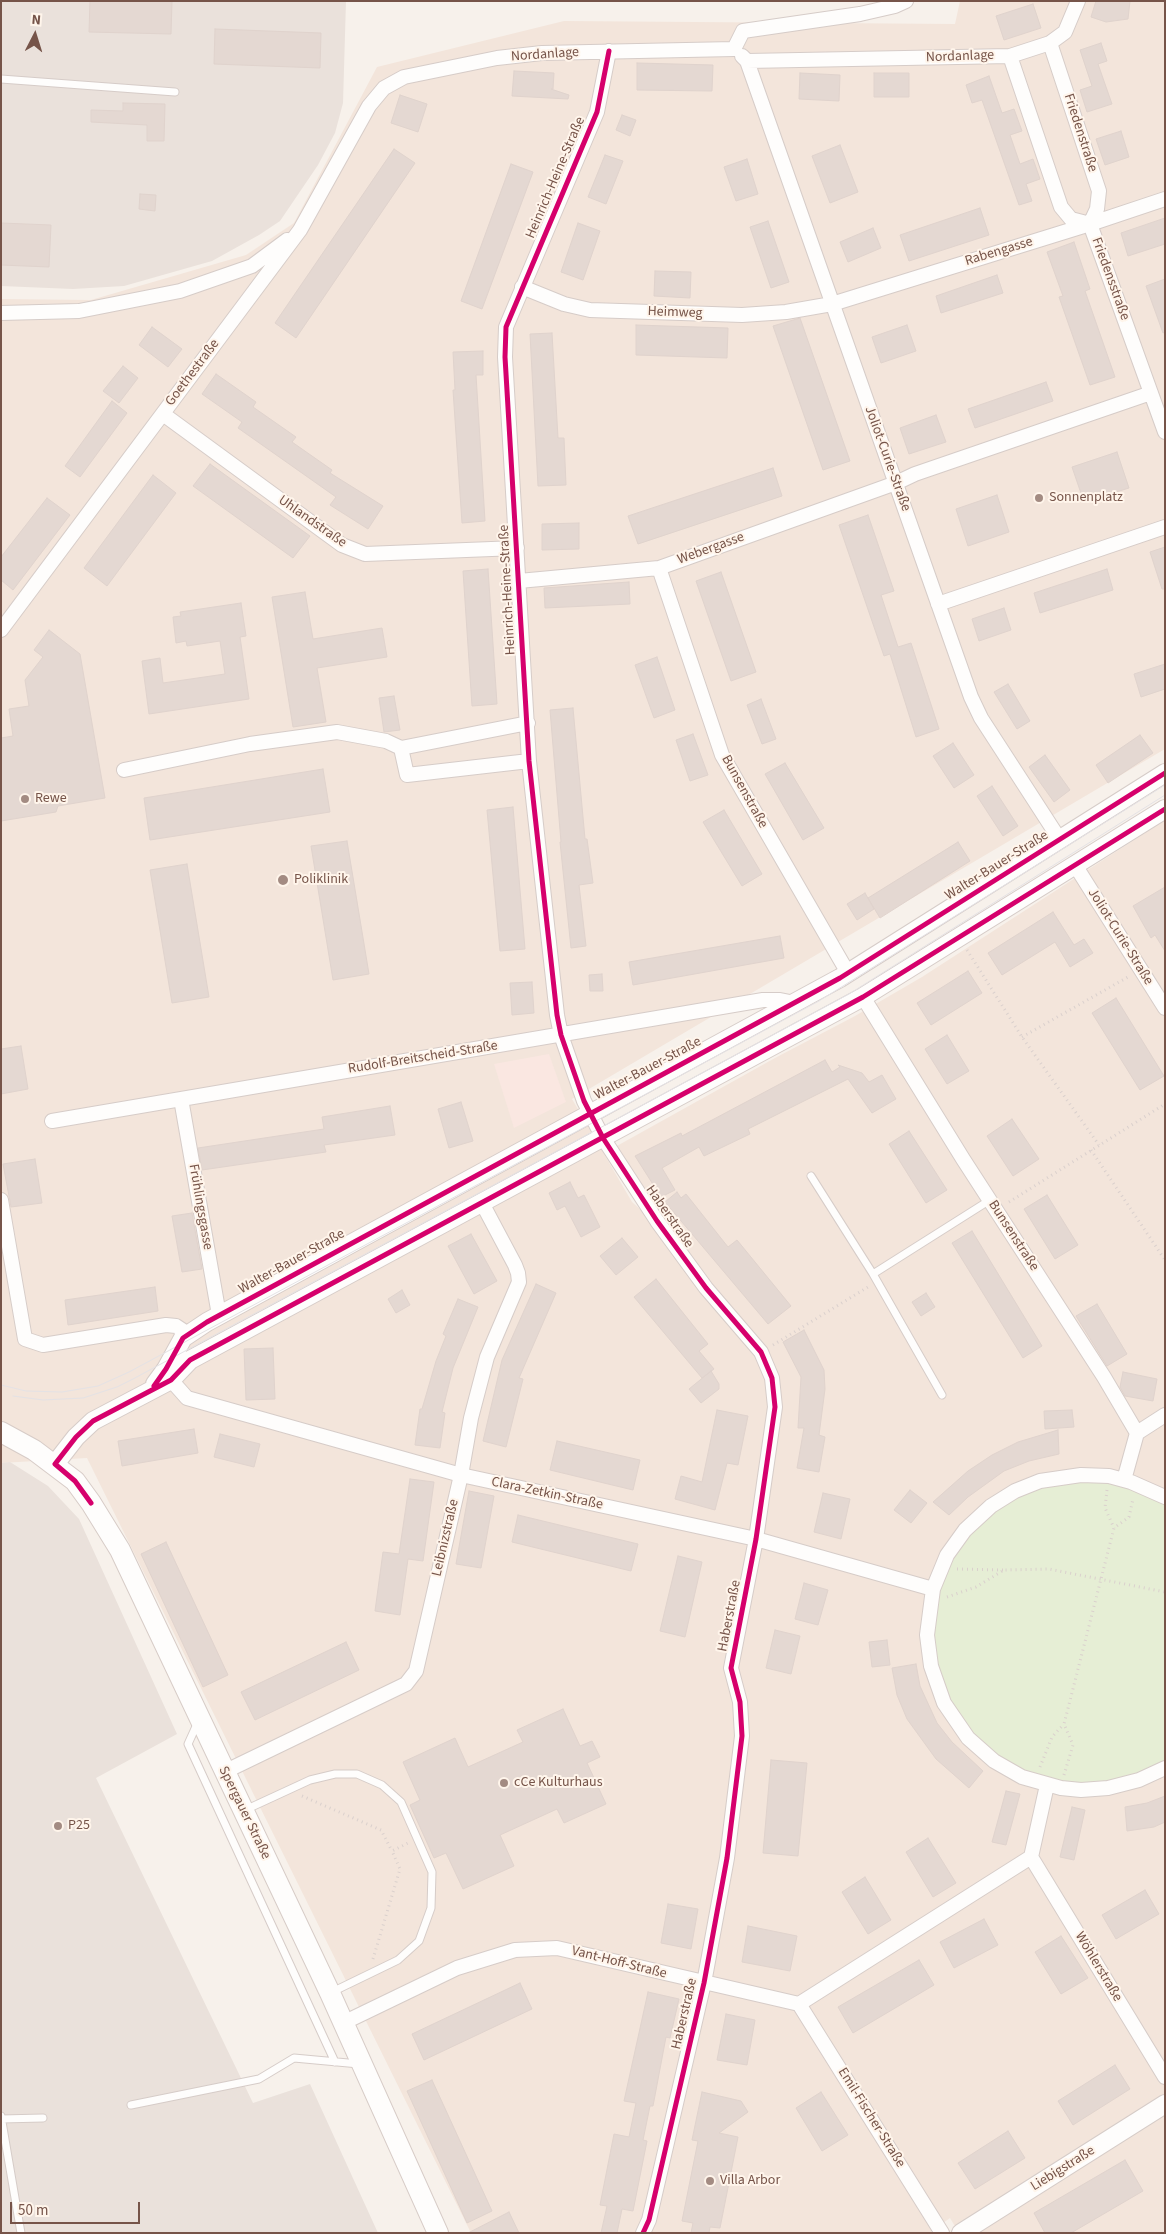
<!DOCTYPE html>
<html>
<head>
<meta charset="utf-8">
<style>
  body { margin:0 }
  #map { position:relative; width:1166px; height:2234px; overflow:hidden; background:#f7f1eb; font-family:"Source Sans 3",sans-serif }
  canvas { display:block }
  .frame { position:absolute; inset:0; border:2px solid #765449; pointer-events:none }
  .north { position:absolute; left:10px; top:10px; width:50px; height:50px; -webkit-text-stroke:4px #fff5eb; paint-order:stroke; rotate:5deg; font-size:14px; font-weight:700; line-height:20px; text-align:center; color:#765449 }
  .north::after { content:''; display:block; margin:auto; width:18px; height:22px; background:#765449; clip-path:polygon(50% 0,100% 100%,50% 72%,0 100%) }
  .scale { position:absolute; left:10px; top:2202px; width:130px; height:22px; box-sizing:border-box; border:2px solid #765449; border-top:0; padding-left:6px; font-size:15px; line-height:18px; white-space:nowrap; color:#765449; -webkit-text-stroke:4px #fff5eb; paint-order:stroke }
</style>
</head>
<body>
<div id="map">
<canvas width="1166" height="2234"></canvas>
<div class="frame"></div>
<div class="north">N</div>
<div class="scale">50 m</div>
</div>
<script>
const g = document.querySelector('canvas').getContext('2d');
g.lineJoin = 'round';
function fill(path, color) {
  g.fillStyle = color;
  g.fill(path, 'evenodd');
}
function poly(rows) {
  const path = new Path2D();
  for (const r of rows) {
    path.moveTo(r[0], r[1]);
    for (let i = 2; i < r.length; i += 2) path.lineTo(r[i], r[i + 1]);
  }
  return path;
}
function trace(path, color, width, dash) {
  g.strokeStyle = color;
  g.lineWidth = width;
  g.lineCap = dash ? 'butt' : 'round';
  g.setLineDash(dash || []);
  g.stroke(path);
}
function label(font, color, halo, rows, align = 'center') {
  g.font = font + ' "Source Sans 3",sans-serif';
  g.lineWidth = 4;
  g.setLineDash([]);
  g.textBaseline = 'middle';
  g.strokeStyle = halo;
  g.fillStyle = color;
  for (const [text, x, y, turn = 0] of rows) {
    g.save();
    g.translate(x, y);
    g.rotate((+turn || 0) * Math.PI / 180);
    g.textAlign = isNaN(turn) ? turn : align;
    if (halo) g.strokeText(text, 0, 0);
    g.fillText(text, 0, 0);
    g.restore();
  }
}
const residential = poly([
  [960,1,1165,1,1165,749,572,1099,632,1202,683,1247,615,1147,775,1058,855,1016,922,977,1165,820,1165,2233,959,2233,950,2218,929,2233,471,2233,87,1458,1,1463,1,299,91,300,246,255,294,223,377,67,564,21,955,24]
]);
const commercial = poly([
  [549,1054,566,1102,514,1128,494,1064]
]);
const industrial = poly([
  [1,1,346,1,343,103,335,133,318,165,280,221,259,235,212,261,124,286,73,289,1,286],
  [10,1462,48,1486,79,1519,177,1734,96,1778,253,2103,310,2084,378,2233,1,2233,1,1463]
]);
const green = poly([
  [1081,1475,1165,1497,1165,1768,1081,1790,994,1761,944,1703,927,1635,941,1569,994,1503]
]);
const building = poly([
  [90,1,172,1,171,34,89,32,90,1],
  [1096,1,1130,1,1128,19,1106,22,1091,17,1096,1],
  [1033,4,1041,28,1004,40,996,16,1033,4],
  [215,29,321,33,320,68,214,64,215,29],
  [1101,43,1107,61,1098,64,1112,104,1087,112,1080,90,1092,86,1080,50,1101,43],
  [637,63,713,65,712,91,637,90,637,63],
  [514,71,554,73,553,89,551,89,569,95,568,99,512,96,514,71],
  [800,73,840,75,839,101,799,99,800,73],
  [874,73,909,73,909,97,874,97,874,73],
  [989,76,1002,113,1014,109,1022,131,1010,135,1020,164,1033,159,1040,179,1026,184,1032,201,1019,205,982,100,972,103,966,85,989,76],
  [400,95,427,104,418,132,391,123,400,95],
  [123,103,165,104,164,141,147,141,147,125,91,122,91,110,123,111,123,103],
  [622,115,636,120,630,136,616,130,622,115],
  [1121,131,1129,157,1105,165,1096,139,1121,131],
  [840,145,858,192,830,203,812,156,840,145],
  [394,149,415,163,296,338,275,323,394,149],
  [605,155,623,161,606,204,588,197,605,155],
  [747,159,758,194,736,201,724,167,747,159],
  [511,164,533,172,482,309,461,301,511,164],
  [140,194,156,195,155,211,139,209,140,194],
  [980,208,989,235,909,261,900,235,980,208],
  [1165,218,1165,244,1128,256,1121,233,1165,218],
  [768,221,789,282,771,288,750,227,768,221],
  [1,223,51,225,49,267,1,265,1,223],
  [578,223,600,231,583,280,561,272,578,223],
  [873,228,881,248,848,262,840,242,873,228],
  [1074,242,1090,289,1085,291,1115,377,1090,385,1059,297,1063,296,1047,252,1074,242],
  [655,271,691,272,690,298,654,296,655,271],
  [997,275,1003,293,941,313,936,296,997,275],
  [1165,279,1165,332,1163,333,1146,286,1165,279],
  [800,318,850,461,823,470,773,326,800,318],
  [636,325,728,328,727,358,636,355,636,325],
  [907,325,916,351,881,363,872,337,907,325],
  [152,327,182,349,168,367,139,345,152,327],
  [552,333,558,438,564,438,566,485,538,486,530,334,552,333],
  [483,351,483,375,476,375,485,521,462,523,453,390,455,390,453,352,483,351],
  [123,366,138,378,119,403,103,391,123,366],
  [216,374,256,402,253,407,296,437,292,442,332,470,330,473,383,506,368,529,330,505,336,497,238,428,242,422,202,394,216,374],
  [1046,382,1053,401,975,428,968,409,1046,382],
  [112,401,127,413,80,477,65,466,112,401],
  [936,415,946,442,909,454,900,428,936,415],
  [1117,452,1129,488,1084,502,1072,467,1117,452],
  [210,464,310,536,293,558,193,486,210,464],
  [773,468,782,496,638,544,628,516,773,468],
  [153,475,176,493,107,586,84,568,153,475],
  [997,495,1009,532,968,546,956,509,997,495],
  [47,498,70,515,13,590,1,580,1,557,47,498],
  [868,515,894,591,881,595,898,647,911,643,939,729,916,737,890,654,884,656,839,525,868,515],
  [579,523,579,549,542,550,542,524,579,523],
  [1165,547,1165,589,1162,589,1150,552,1165,547],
  [488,569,497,704,472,706,463,571,488,569],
  [1107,569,1113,590,1040,613,1034,593,1107,569],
  [721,572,756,672,731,681,696,581,721,572],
  [629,582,630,604,545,608,544,588,629,582],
  [305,592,313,639,382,628,387,657,317,668,326,722,293,727,272,597,305,592],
  [241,603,246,636,240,637,249,699,149,714,142,661,160,658,163,683,225,674,220,641,187,646,186,641,176,643,173,617,181,616,180,612,241,603],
  [1004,608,1011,630,979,641,972,619,1004,608],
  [49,630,80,654,105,798,58,806,56,812,1,821,1,738,13,736,9,709,29,706,25,680,43,657,34,650,49,630],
  [657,657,675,710,654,718,635,665,657,657],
  [1165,664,1165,689,1141,697,1134,674,1165,664],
  [1008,684,1030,721,1017,729,994,692,1008,684],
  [394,696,400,730,384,732,379,698,394,696],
  [761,699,776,739,762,744,747,705,761,699],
  [573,708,585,839,587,839,593,883,579,885,586,946,571,948,560,842,561,842,550,710,573,708],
  [693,734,708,775,690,781,676,740,693,734],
  [1140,735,1153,753,1108,783,1096,765,1140,735],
  [953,743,974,775,954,788,933,756,953,743],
  [1045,755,1070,790,1054,802,1029,767,1045,755],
  [785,763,824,828,803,840,765,774,785,763],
  [323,769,330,812,150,840,144,798,323,769],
  [992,786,1018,826,1003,836,977,796,992,786],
  [513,807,525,949,500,951,487,810,513,807],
  [724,810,762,874,742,886,703,822,724,810],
  [347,841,369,974,333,980,311,846,347,841],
  [958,842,970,861,880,918,868,898,958,842],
  [187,864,209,997,172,1003,150,870,187,864],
  [1165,887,1165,951,1155,935,1151,938,1133,906,1165,887],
  [865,893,874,909,857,920,847,904,865,893],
  [1053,912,1074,945,1084,939,1093,953,1070,967,1055,942,1002,975,988,953,1053,912],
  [780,936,784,958,633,985,629,962,780,936],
  [968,971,982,993,931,1025,917,1003,968,971],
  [602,974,603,991,590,991,589,975,602,974],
  [532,982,534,1013,512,1015,510,983,532,982],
  [1116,998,1164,1076,1140,1090,1092,1013,1116,998],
  [947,1035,969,1071,947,1084,925,1049,947,1035],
  [21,1046,28,1089,1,1094,1,1049,21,1046],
  [825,1060,832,1072,840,1067,838,1065,862,1073,869,1082,882,1075,896,1099,872,1113,848,1079,748,1129,750,1134,704,1156,699,1147,662,1168,675,1190,661,1197,635,1156,681,1133,682,1136,825,1060],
  [461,1102,473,1141,449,1148,438,1109,461,1102],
  [390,1106,395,1135,324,1145,326,1152,202,1170,198,1148,324,1129,322,1117,390,1106],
  [1012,1119,1039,1159,1013,1176,987,1136,1012,1119],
  [909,1131,947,1190,926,1203,889,1144,909,1131],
  [35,1159,42,1203,11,1207,3,1164,35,1159],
  [570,1182,578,1198,584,1195,600,1227,581,1237,565,1206,557,1210,549,1193,570,1182],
  [677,1192,681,1198,686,1194,728,1247,737,1240,791,1306,768,1324,665,1202,677,1192],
  [1047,1195,1078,1245,1055,1259,1024,1209,1047,1195],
  [192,1213,202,1269,182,1272,172,1216,192,1213],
  [972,1231,1042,1346,1023,1358,952,1243,972,1231],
  [471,1234,497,1281,474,1294,448,1246,471,1234],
  [622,1238,638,1257,616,1275,600,1256,622,1238],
  [656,1279,708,1344,699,1351,714,1369,702,1378,634,1297,656,1279],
  [536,1284,556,1293,519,1378,523,1379,506,1447,483,1441,502,1360,536,1284],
  [155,1287,158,1311,68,1325,65,1300,155,1287],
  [402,1290,410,1305,396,1313,388,1299,402,1290],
  [926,1293,935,1307,921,1316,912,1302,926,1293],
  [458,1299,478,1307,453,1368,442,1412,445,1413,440,1448,415,1445,420,1409,422,1409,436,1361,446,1336,443,1334,458,1299],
  [1097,1304,1127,1354,1107,1366,1076,1316,1097,1304],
  [804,1330,824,1370,825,1389,819,1435,825,1437,819,1472,797,1468,804,1428,798,1428,801,1377,783,1342,804,1330],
  [273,1348,275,1399,246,1400,244,1349,273,1348],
  [711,1371,719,1384,719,1389,701,1403,689,1389,711,1371],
  [1123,1372,1157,1379,1153,1401,1125,1396,1120,1387,1123,1372],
  [717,1410,748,1416,738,1465,727,1463,715,1510,675,1499,681,1476,702,1482,717,1410],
  [1072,1410,1074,1427,1045,1429,1044,1411,1072,1410],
  [194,1429,198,1453,122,1466,118,1441,194,1429],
  [1058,1430,1059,1454,1029,1461,1004,1471,968,1497,949,1515,933,1502,968,1471,992,1455,1018,1442,1058,1430],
  [220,1434,260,1444,254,1467,214,1457,220,1434],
  [557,1441,640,1460,633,1490,550,1470,557,1441],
  [410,1479,434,1482,423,1561,408,1559,400,1615,375,1611,383,1552,399,1554,410,1479],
  [910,1490,927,1503,911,1523,894,1510,910,1490],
  [469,1491,494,1496,481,1568,456,1564,469,1491],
  [823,1493,850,1499,841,1539,814,1532,823,1493],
  [518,1515,638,1544,631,1571,512,1542,518,1515],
  [166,1542,228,1675,203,1687,141,1554,166,1542],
  [678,1556,702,1562,685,1637,660,1631,678,1556],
  [804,1583,828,1590,818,1625,795,1619,804,1583],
  [775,1630,800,1636,791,1674,766,1668,775,1630],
  [887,1640,890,1665,872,1667,869,1642,887,1640],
  [346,1642,359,1670,255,1720,241,1692,346,1642],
  [916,1664,920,1686,937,1723,952,1742,983,1771,969,1788,936,1759,907,1719,897,1695,892,1668,916,1664],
  [563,1709,580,1746,592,1741,600,1757,587,1763,606,1804,564,1823,557,1809,500,1835,514,1866,463,1889,446,1853,434,1858,410,1805,420,1800,403,1762,455,1738,468,1767,523,1742,517,1730,563,1709],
  [771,1760,807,1763,798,1856,763,1853,771,1760],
  [1006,1791,1020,1794,1006,1845,992,1842,1006,1791],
  [1165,1796,1165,1822,1154,1827,1127,1831,1125,1807,1147,1803,1165,1796],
  [1072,1807,1085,1810,1074,1860,1060,1857,1072,1807],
  [928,1838,956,1883,933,1897,906,1852,928,1838],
  [865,1877,891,1920,868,1934,842,1892,865,1877],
  [1145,1890,1159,1914,1116,1939,1102,1915,1145,1890],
  [668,1904,698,1909,691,1949,661,1943,668,1904],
  [984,1919,998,1945,954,1968,940,1942,984,1919],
  [748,1926,797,1936,790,1971,742,1962,748,1926],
  [1061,1936,1088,1978,1061,1994,1035,1952,1061,1936],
  [919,1960,934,1985,853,2033,838,2007,919,1960],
  [520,1983,532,2009,424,2060,412,2034,520,1983],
  [648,1992,679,1999,670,2038,666,2037,653,2106,650,2106,643,2140,647,2141,633,2211,622,2209,617,2233,601,2233,607,2206,600,2205,614,2134,629,2137,636,2103,624,2101,648,1992],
  [726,2014,755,2020,747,2065,717,2060,726,2014],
  [1115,2065,1130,2089,1073,2125,1058,2101,1115,2065],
  [432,2080,492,2211,467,2223,407,2091,432,2080],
  [702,2092,741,2101,748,2112,719,2133,738,2137,720,2228,710,2227,709,2233,691,2233,693,2223,682,2221,698,2141,692,2140,702,2092],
  [821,2092,848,2135,822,2151,796,2108,821,2092],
  [1008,2131,1025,2158,975,2189,958,2163,1008,2131],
  [1125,2160,1143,2191,1071,2233,1045,2233,1034,2213,1125,2160],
  [509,2212,519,2233,468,2233,509,2212]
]);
const path = poly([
  [967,950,1022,1037,1099,1145],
  [1022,1037,1128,977],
  [1091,1150,1165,1260],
  [1009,1202,1165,1104],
  [773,1345,868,1287],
  [1107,1490,1105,1508,1114,1528],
  [957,1569,1003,1570],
  [947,1597,976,1587,1004,1570,1049,1569,1165,1592],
  [1040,1767,1052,1737,1064,1724],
  [1064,1775,1073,1745,1064,1724,1114,1528,1129,1517,1133,1499],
  [302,1796,381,1830,392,1851],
  [373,1959,400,1869,392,1851,408,1843]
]);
const service = poly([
  [1,79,175,92],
  [811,1176,873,1274,990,1200],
  [873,1274,942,1395],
  [198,1722,188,1744,335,2062],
  [245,1810,310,1780,335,1774,357,1774,382,1785,401,1802,432,1872,431,1908,419,1941,398,1960,332,1992],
  [131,2105,259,2079,294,2058,359,2064],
  [1,2116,21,2233],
  [1,2119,43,2118]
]);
const minor = poly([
  [1050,43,1099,191,1097,209,1090,224],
  [609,51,597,112,506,327,505,357,529,761,557,1015,561,1035,584,1101,603,1138,657,1221,706,1288,761,1352,772,1378,775,1407,756,1539,731,1668,740,1702,742,1736,727,1858,704,1983,649,2220,643,2233],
  [742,56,747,61,1010,56,1050,43,1065,32,1078,1],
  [1010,56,1061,207,1071,219,1090,224],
  [747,61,971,697,981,718,1060,840],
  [1090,224,1165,432],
  [522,287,564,304,590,310,742,315,786,312,832,304,1090,224,1165,199],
  [1,313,79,311,180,291,252,266,287,240],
  [163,414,342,545,365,554,517,548],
  [659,568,722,755,848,973],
  [519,581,659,568,896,483,915,474,1151,393],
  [938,604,1165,527],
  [1,630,300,230,369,106,384,88,404,77,497,58,542,53,734,49,743,31,860,14,895,6,906,1],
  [401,748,528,723],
  [124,770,250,744,337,732,386,741,401,748,407,775,529,761],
  [1075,865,1165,1008],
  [863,997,963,1159,1104,1377,1137,1433,1124,1480],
  [181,1099,219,1315],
  [52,1121,763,1000,780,1000,795,1003],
  [1,1200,25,1339,43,1345,166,1325,176,1326,188,1334],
  [171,1380,187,1398,461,1475,756,1539,933,1589],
  [1137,1433,1165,1415],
  [1165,1497,1131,1482,1109,1476,1081,1475,1040,1481,1015,1491,991,1506,965,1530,947,1555,933,1589,927,1635,931,1666,944,1703,968,1738,994,1761,1022,1777,1061,1788,1081,1790,1108,1788,1139,1780,1165,1768],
  [224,1772,406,1684,416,1671,461,1475,471,1418,487,1357,519,1282,518,1273,515,1265,482,1203],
  [1031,1857,1165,2077],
  [799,2004,942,2233],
  [343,2023,457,1968,515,1950,557,1948,799,2004,1031,1857,1047,1785]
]);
const tertiary = poly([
  [155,1384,166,1369,183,1338,207,1322,840,978,1165,773],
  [55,1464,76,1437,93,1421,171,1380,190,1360,863,997,1165,809],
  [961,2233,1165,2104]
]);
const secondary = poly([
  [1,1432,34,1450,75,1481,91,1503,120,1550,330,1993,438,2233]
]);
const tram = poly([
  [1,1385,26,1391,62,1392,98,1386,129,1372,819,1001,1165,785],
  [13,1396,43,1400,83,1398,117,1387,133,1379,849,994,1165,795]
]);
const cycleway = poly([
  [609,51,597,112,506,327,505,357,529,761,557,1015,561,1035,584,1101,603,1138,657,1221,706,1288,761,1352,772,1378,775,1407,756,1539,731,1668,740,1702,742,1736,727,1858,704,1983,649,2220,643,2233],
  [154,1386,166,1369,183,1338,207,1322,840,978,1165,773],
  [91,1503,75,1481,55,1464,76,1437,93,1421,171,1380,190,1360,863,997,1165,809]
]);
const markers = [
  [1039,498,5,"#a38b82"],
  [25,799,5,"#a38b82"],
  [283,880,6,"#a38b82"],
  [504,1783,5,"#a38b82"],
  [58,1826,5,"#a38b82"],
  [710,2181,5,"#a38b82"]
];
const streetNames = [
  ["Nordanlage",545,55,-4],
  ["Nordanlage",960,57,-2],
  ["Friedenstraße",1080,133,72],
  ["Heinrich-Heine-Straße",556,178,-67],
  ["Rabengasse",999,252,-17],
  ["Friedensstraße",1110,279,70],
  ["Heimweg",675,313,2],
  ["Goethestraße",193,373,-53],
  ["Joliot-Curie-Straße",887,459,70],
  ["Uhlandstraße",312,522,35],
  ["Webergasse",711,549,-20],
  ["Heinrich-Heine-Straße",508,590,-93],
  ["Bunsenstraße",744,792,61],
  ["Walter-Bauer-Straße",997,866,-32],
  ["Joliot-Curie-Straße",1120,937,58],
  ["Rudolf-Breitscheid-Straße",423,1058,-9],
  ["Walter-Bauer-Straße",648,1069,-28],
  ["Frühlingsgasse",200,1207,80],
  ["Haberstraße",669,1217,55],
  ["Bunsenstraße",1013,1236,57],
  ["Walter-Bauer-Straße",292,1262,-29],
  ["Clara-Zetkin-Straße",547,1494,12],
  ["Leibnizstraße",446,1538,-77],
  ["Haberstraße",730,1616,-79],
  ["Spergauer Straße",244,1813,64],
  ["Vant-Hoff-Straße",619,1963,14],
  ["Wöhlerstraße",1098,1967,59],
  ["Haberstraße",685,2014,-77],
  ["Emil-Fischer-Straße",871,2118,58],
  ["Liebigstraße",1063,2169,-32]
];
const poiNames = [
  ["Sonnenplatz",1049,498],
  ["Rewe",35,799],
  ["Poliklinik",294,880],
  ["cCe Kulturhaus",514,1783],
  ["P25",68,1826],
  ["Villa Arbor",720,2181]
];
fill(residential, '#f3e5db');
fill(commercial, '#fae7e1');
fill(industrial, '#eae1db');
fill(green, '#e6eed5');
fill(building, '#e4d8d2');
trace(building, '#e0d3cd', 1);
trace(service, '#d6ccc8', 9);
trace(minor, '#d6ccc8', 16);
trace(tertiary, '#d6ccc8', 20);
trace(secondary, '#d7ccc7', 22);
trace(path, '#dad0cd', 3, [1, 4]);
trace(service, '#fefdfc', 7);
trace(minor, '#fefdfc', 14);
trace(tertiary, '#fefdfc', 18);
trace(secondary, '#fefdfc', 20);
trace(tram, '#e4e2e5', 1);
trace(cycleway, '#d6006c', 5);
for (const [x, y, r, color] of markers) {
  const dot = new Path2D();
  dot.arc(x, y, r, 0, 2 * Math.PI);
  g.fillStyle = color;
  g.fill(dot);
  trace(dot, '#fff5eb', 2);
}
label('14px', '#765449', '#fff5eb', streetNames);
label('14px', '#765449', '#fff5eb', poiNames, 'left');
</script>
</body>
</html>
